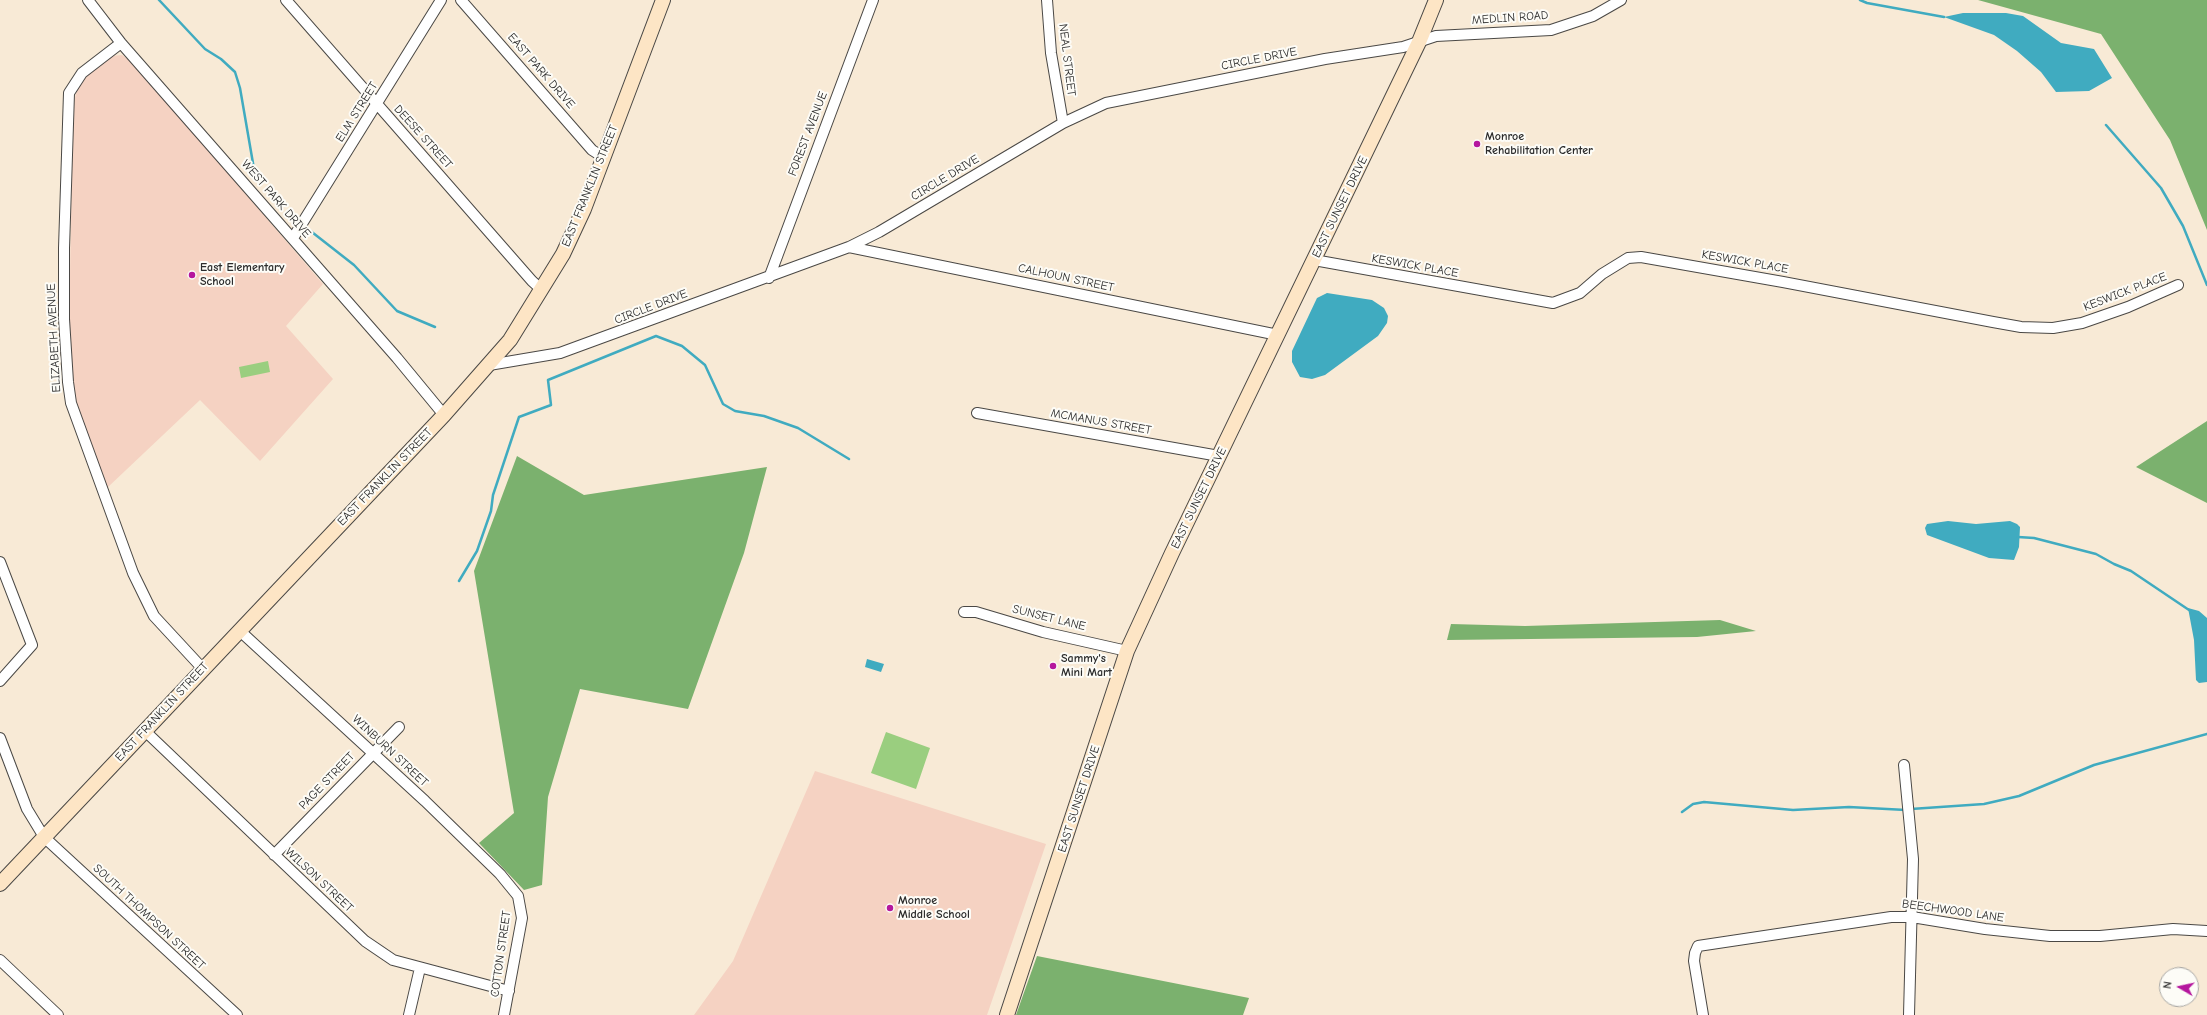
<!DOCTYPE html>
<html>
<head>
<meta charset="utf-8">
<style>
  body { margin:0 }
  #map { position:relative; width:2207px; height:1015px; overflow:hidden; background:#f8ead6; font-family:"Comic Neue",sans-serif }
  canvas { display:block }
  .north { position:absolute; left:2159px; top:967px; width:40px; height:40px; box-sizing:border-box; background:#fdfcf7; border:1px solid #a9a8a5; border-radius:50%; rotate:279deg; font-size:11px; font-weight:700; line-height:16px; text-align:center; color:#2b2b2b }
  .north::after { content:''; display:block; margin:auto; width:14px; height:18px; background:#b5179e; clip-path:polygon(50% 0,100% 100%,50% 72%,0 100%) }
</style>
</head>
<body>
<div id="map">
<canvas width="2207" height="1015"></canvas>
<div class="north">N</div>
</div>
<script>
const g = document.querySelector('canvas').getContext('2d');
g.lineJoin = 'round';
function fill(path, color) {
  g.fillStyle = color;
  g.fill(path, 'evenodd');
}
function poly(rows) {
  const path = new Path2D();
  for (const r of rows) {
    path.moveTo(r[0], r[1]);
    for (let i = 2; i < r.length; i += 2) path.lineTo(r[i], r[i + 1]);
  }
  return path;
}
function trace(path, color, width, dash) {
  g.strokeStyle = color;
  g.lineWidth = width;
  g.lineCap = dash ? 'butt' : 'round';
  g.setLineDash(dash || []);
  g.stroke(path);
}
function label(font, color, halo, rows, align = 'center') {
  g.font = font + ' "Comic Neue",sans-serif';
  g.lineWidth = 4;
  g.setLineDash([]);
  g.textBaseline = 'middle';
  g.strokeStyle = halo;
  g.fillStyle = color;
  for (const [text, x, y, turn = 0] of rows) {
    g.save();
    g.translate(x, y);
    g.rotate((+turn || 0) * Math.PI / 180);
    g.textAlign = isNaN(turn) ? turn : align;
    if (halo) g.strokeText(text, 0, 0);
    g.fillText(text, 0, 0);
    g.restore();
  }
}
const built = poly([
  [122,55,133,63,323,284,286,326,333,379,260,461,200,400,107,488,80,417,72,383,69,330,73,105,77,90,89,71,112,56],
  [815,771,1046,844,987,1015,694,1015,733,961]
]);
const green = poly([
  [268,361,270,372,241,378,239,367],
  [886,732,930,748,916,789,871,773]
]);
const forest = poly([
  [1978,0,2207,0,2207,230,2170,140,2101,34],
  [2207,421,2207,503,2136,467],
  [517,456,584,495,767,467,744,553,688,709,580,689,548,797,542,885,524,890,479,843,514,813,474,571],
  [1720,620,1756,631,1697,637,1447,640,1451,624,1525,626],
  [1037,956,1249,998,1243,1015,1016,1015]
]);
const water = poly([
  [1963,13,2006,13,2023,16,2061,43,2094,49,2112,78,2089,91,2056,92,2041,72,2017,51,1994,35,1944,17],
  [1327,293,1372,300,1384,308,1388,316,1387,323,1378,336,1325,375,1312,379,1300,377,1292,362,1292,351,1317,298],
  [1948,521,1976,524,2010,521,2017,524,2020,527,2019,547,2014,560,1989,558,1927,535,1925,528,1927,524],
  [2188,608,2199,611,2207,618,2207,682,2199,683,2196,680,2194,640],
  [867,659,884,664,881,672,865,667]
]);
const stream = poly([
  [159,0,205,49,221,59,235,72,240,88,254,169],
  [1860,0,1867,3,1944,17],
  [2106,125,2161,188,2183,226,2207,285],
  [308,229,354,265,397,311,435,327],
  [2018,537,2034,538,2096,554,2114,564,2131,571,2189,610],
  [459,581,477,551,491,511,493,495,519,417,551,405,548,380,656,336,682,346,705,365,723,404,735,411,764,416,798,428,849,459],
  [1911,809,1984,804,2019,796,2094,765,2207,734],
  [1682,812,1693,804,1704,802,1793,810,1849,807,1906,810]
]);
const street = poly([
  [88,0,121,43,397,358,444,415],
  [286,0,532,281,542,290],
  [461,0,592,150,603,157],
  [1047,0,1051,53,1063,123],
  [121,43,82,73,69,93,64,248,64,319,68,382,71,403,133,573,154,616,203,669],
  [293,238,441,0],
  [849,247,1278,335],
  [1314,260,1553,303,1580,293,1602,274,1628,258,1641,257,1783,282,1993,322,2021,327,2053,328,2082,323,2128,307,2178,285],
  [769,278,873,0],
  [489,365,560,353,849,247,879,232,1063,123,1106,103,1325,59,1403,47,1436,36,1551,30,1593,16,1621,0],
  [977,413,1219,456],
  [0,562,32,645,0,681],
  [964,612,976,612,1043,632,1127,651],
  [240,631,425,801,500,874,518,896,522,918,504,1015],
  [144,730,365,941,393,960,509,991],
  [0,738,27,809,44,837,237,1015],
  [1904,765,1913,859,1909,1015],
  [274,855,399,727],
  [0,960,58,1015],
  [409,1015,420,968],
  [1703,1015,1694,961,1695,953,1698,946,1891,917,1912,917,1985,929,2050,936,2100,936,2173,929,2207,931]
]);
const secondary = poly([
  [0,884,444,415,510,340,563,254,584,209,663,0],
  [1007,1015,1127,651,1172,553,1419,42,1436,0]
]);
const markers = [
  [1477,144,4,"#b5179e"],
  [192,275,4,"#b5179e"],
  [1053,666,4,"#b5179e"],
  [890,908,4,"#b5179e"]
];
const streetNames = [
  ["MEDLIN ROAD",1510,18,-4],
  ["CIRCLE DRIVE",1259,59,-11],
  ["NEAL STREET",1067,60,83],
  ["EAST PARK DRIVE",541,71,49],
  ["ELM STREET",357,112,-58],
  ["FOREST AVENUE",808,134,-69],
  ["DEESE STREET",423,137,48],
  ["CIRCLE DRIVE",945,178,-31],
  ["EAST FRANKLIN STREET",590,186,-68],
  ["WEST PARK DRIVE",276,199,49],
  ["EAST SUNSET DRIVE",1340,207,-64],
  ["KESWICK PLACE",1745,262,10],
  ["KESWICK PLACE",1415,266,10],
  ["CALHOUN STREET",1066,278,12],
  ["KESWICK PLACE",2125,292,-21],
  ["CIRCLE DRIVE",651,307,-21],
  ["ELIZABETH AVENUE",54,338,-93],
  ["MCMANUS STREET",1101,422,10],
  ["EAST FRANKLIN STREET",385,477,-46],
  ["EAST SUNSET DRIVE",1199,498,-64],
  ["SUNSET LANE",1049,618,14],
  ["EAST FRANKLIN STREET",162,712,-47],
  ["WINBURN STREET",390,751,43],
  ["PAGE STREET",327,781,-46],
  ["EAST SUNSET DRIVE",1079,799,-72],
  ["WILSON STREET",319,880,43],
  ["BEECHWOOD LANE",1953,911,8],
  ["SOUTH THOMPSON STREET",149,917,43],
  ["COTTON STREET",501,954,-82]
];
const poiNames = [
  ["Monroe",1485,137],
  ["Rehabilitation Center",1485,151],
  ["East Elementary",200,268],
  ["School",200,282],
  ["Sammy's",1061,659],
  ["Mini Mart",1061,673],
  ["Monroe",898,901],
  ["Middle School",898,915]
];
fill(built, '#f5d2c2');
fill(green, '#9ace7f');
fill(forest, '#7bb16e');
fill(water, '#40abc0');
trace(stream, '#40abc0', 2.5);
trace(street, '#4a4845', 12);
trace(secondary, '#4a4845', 16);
trace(street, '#fff', 10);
trace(secondary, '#fde5c5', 14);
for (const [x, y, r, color] of markers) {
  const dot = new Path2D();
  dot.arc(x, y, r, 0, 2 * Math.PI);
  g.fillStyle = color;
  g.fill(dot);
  trace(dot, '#fdfcf7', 1.5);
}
label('12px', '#2b2b2b', '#fdfcf7', streetNames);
label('bold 12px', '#2b2b2b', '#fdfcf7', poiNames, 'left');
</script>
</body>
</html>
